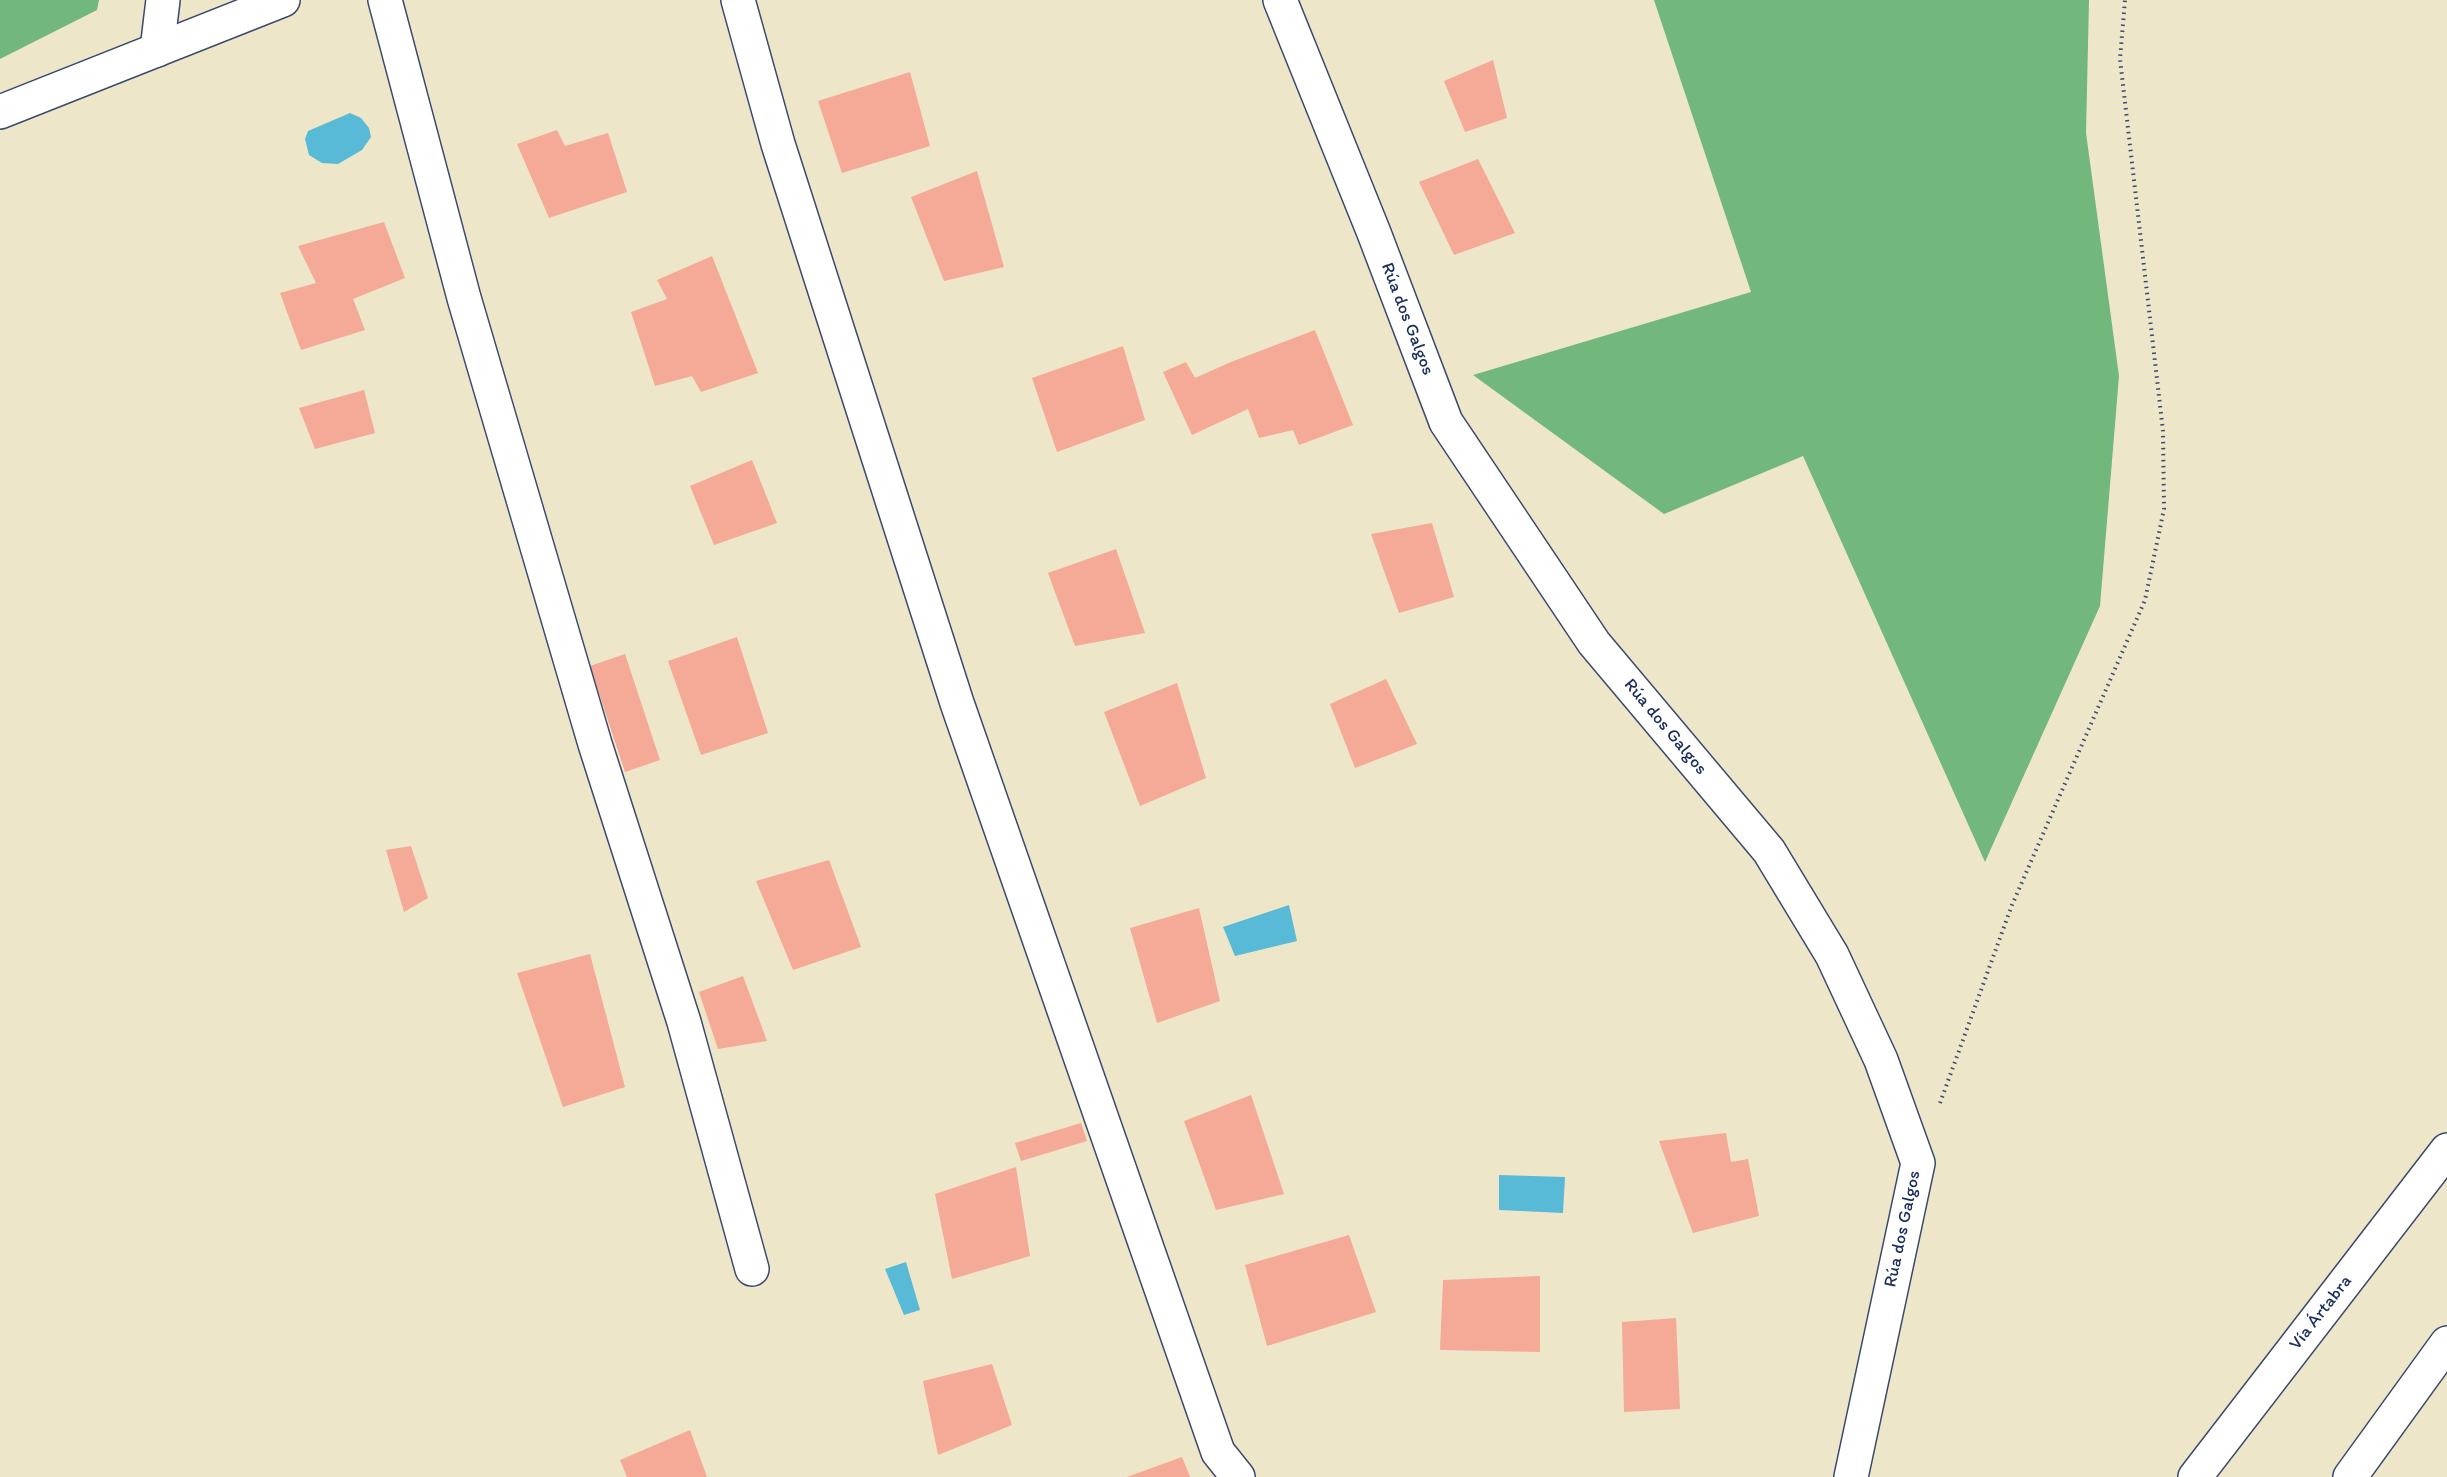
<!DOCTYPE html>
<html>
<head>
<meta charset="utf-8">
<style>
  body { margin:0 }
  canvas { display:block; background:#ede6c9 }
</style>
</head>
<body>
<canvas width="2447" height="1477"></canvas>
<script>
const g = document.querySelector('canvas').getContext('2d');
g.lineJoin = 'round';
function fill(path, color) {
  g.fillStyle = color;
  g.fill(path, 'evenodd');
}
function poly(rows) {
  const path = new Path2D();
  for (const r of rows) {
    path.moveTo(r[0], r[1]);
    for (let i = 2; i < r.length; i += 2) path.lineTo(r[i], r[i + 1]);
  }
  return path;
}
function trace(path, color, width, dash) {
  g.strokeStyle = color;
  g.lineWidth = width;
  g.lineCap = dash ? 'butt' : 'round';
  g.setLineDash(dash || []);
  g.stroke(path);
}
function label(font, color, halo, rows, align = 'center') {
  g.font = font + ' Itim,sans-serif';
  g.lineWidth = 4.5;
  g.setLineDash([]);
  g.textBaseline = 'middle';
  g.strokeStyle = halo;
  g.fillStyle = color;
  for (const [text, x, y, turn = 0] of rows) {
    g.save();
    g.translate(x, y);
    g.rotate((+turn || 0) * Math.PI / 180);
    g.textAlign = isNaN(turn) ? turn : align;
    if (halo) g.strokeText(text, 0, 0);
    g.fillText(text, 0, 0);
    g.restore();
  }
}
const forest = poly([
  [0,0,99,0,97,10,0,59],
  [1654,0,2089,0,2086,133,2119,376,2100,606,1985,862,1803,456,1664,514,1473,375,1751,292]
]);
const water = poly([
  [350,113,361,118,369,128,371,137,362,150,338,164,322,163,309,155,305,139,308,131],
  [1289,905,1297,941,1235,956,1223,927],
  [1499,1175,1565,1177,1563,1213,1499,1210],
  [906,1262,920,1310,904,1315,885,1269]
]);
const building = poly([
  [1493,60,1507,118,1465,132,1444,81],
  [910,72,930,146,842,173,818,101],
  [557,130,565,146,608,133,627,192,549,218,517,144],
  [1478,159,1515,233,1454,255,1419,182],
  [977,171,1004,267,944,281,911,197],
  [384,222,405,278,353,299,365,330,301,350,280,293,316,283,298,246],
  [712,256,758,373,701,392,692,376,655,386,631,312,667,299,657,280],
  [1315,330,1353,425,1299,445,1293,430,1259,438,1248,409,1192,435,1163,372,1186,362,1195,378,1231,362],
  [1123,346,1145,420,1057,452,1032,378],
  [364,390,375,433,315,449,299,408],
  [752,460,777,523,714,545,690,486],
  [1432,523,1454,597,1399,613,1371,534],
  [1116,549,1145,633,1075,646,1048,573],
  [737,637,768,733,701,755,668,661],
  [625,654,660,760,625,772,590,666],
  [1386,679,1417,744,1355,768,1330,704],
  [1177,683,1206,778,1140,806,1104,712],
  [411,846,428,898,404,912,386,850],
  [829,860,861,947,793,970,756,881],
  [1199,908,1220,1001,1157,1023,1130,928],
  [590,954,625,1087,563,1107,517,973],
  [743,976,767,1041,718,1049,699,992],
  [1251,1095,1284,1194,1216,1210,1184,1121],
  [1081,1123,1087,1141,1021,1161,1015,1143],
  [1726,1133,1731,1162,1748,1159,1759,1216,1693,1233,1659,1141],
  [1016,1167,1030,1256,952,1279,935,1194],
  [1349,1235,1376,1312,1267,1346,1245,1265],
  [1540,1276,1540,1352,1440,1350,1443,1280],
  [1676,1318,1680,1409,1624,1412,1622,1322],
  [992,1364,1012,1425,938,1455,923,1381],
  [690,1430,707,1477,627,1477,620,1460],
  [1182,1457,1190,1477,1127,1477]
]);
const path = poly([
  [1940,1103,2012,905,2145,600,2164,509,2163,431,2120,59,2125,0]
]);
const minor = poly([
  [385,0,464,298,595,744,684,1022,752,1269],
  [738,0,778,144,957,703,1218,1452,1238,1477],
  [1280,0,1374,233,1446,422,1594,643,1769,851,1832,955,1881,1060,1918,1163,1851,1477],
  [157,50,163,0],
  [2350,1477,2447,1343]
]);
const tertiary = poly([
  [0,112,283,0]
]);
const trunk = poly([
  [2195,1477,2447,1150]
]);
const streetNames = [
  ["Rúa dos Galgos",1407,319,69],
  ["Rúa dos Galgos",1665,727,50],
  ["Rúa dos Galgos",1903,1229,-78],
  ["Vía Ártabra",2321,1313,-52]
];
fill(forest, '#72b77b');
fill(water, '#58bad7');
fill(building, '#f4aa96');
trace(minor, '#3a4a6e', 36);
trace(tertiary, '#3a4a6e', 36);
trace(trunk, '#3a4a6e', 36);
trace(path, '#3a4a6e', 4, [1.5, 4.5]);
trace(minor, '#fff', 33);
trace(tertiary, '#fff', 33);
trace(trunk, '#fff', 33);
label('18px', '#1b2f5e', '#fff', streetNames);
</script>
</body>
</html>
